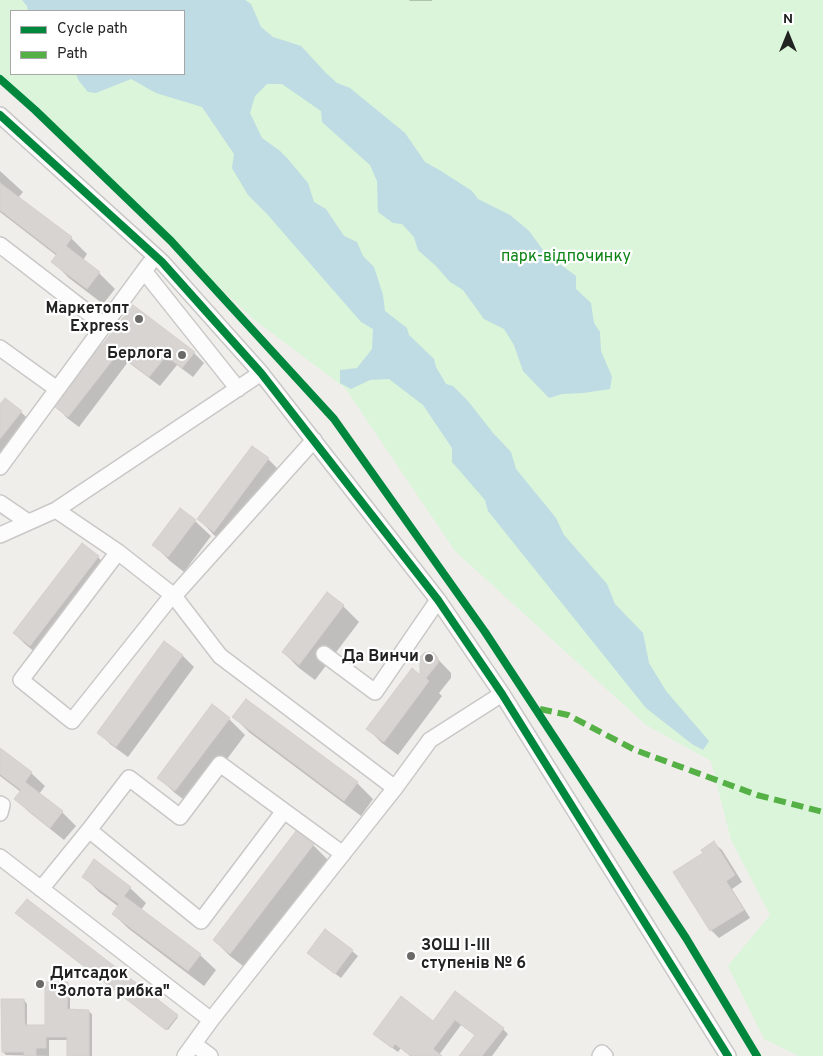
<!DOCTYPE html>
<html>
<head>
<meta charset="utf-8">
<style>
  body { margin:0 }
  #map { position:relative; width:823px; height:1056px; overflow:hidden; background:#f0eeeb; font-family:Overpass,sans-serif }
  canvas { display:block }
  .legend { position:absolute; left:10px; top:10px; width:175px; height:65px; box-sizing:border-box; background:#fff; border:1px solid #a7a7a7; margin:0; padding:6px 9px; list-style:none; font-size:15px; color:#222 }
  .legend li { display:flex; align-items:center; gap:10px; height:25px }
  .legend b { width:25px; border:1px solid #a7a7a7 }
  .north { position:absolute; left:763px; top:10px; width:50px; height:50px; -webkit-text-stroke:4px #fff; paint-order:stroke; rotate:0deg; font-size:14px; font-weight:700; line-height:20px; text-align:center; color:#222 }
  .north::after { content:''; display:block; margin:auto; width:18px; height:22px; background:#222; clip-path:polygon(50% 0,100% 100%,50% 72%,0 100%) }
</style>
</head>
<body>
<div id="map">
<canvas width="823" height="1056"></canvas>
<ul class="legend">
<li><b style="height:6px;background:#00873e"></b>Cycle path</li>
<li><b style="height:6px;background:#55b145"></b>Path</li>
</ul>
<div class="north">N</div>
</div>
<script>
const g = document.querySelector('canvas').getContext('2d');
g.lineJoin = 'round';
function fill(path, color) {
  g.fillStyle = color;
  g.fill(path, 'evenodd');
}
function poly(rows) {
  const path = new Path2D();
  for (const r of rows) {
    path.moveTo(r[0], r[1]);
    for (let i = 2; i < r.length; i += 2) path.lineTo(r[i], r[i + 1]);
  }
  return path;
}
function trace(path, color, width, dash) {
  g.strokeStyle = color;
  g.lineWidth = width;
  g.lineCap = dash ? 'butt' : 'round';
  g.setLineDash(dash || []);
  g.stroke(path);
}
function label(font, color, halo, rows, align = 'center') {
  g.font = font + ' Overpass,sans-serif';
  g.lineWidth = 4.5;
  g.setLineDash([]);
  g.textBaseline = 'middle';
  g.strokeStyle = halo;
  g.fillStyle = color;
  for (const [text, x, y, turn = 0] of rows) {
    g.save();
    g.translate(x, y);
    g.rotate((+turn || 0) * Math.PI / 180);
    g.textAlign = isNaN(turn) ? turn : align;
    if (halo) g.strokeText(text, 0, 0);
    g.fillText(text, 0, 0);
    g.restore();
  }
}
const park = poly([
  [0,0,823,0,823,1056,799,1056,764,1039,728,966,770,915,731,840,711,761,646,725,455,551,345,388,252,318,83,158,0,81],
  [11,11,184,11,184,74,11,74]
]);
const water = poly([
  [22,0,245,0,251,4,261,27,273,37,301,46,326,73,337,83,350,88,405,133,425,162,441,171,472,191,478,199,510,215,529,231,546,254,576,276,576,289,591,303,594,323,600,332,601,351,612,377,610,389,583,393,562,394,549,398,523,371,514,345,504,329,484,319,463,290,450,282,436,266,418,250,414,237,402,224,393,223,378,212,377,181,370,165,322,122,321,111,282,84,267,84,255,96,250,113,262,138,280,151,287,158,308,183,314,202,326,209,344,236,357,242,363,256,374,267,383,295,385,311,407,328,409,335,434,359,436,367,446,384,453,386,468,401,493,433,511,452,516,469,556,518,564,535,607,584,615,604,643,633,649,663,666,691,709,741,703,750,692,744,646,708,488,511,485,500,452,462,452,448,423,405,389,379,370,380,351,389,340,383,340,370,357,368,372,349,373,329,361,322,267,214,248,195,232,168,234,154,202,107,156,93,131,79,96,93,88,92,79,81,76,74,184,74,184,11,28,11,27,6]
]);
const shadow = poly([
  [409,0,432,0,432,1,410,1],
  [0,171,23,192,18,198,71,238,87,254,83,260,99,273,115,289,103,304,69,278,53,262,57,256,0,212],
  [133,307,194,353,204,363,193,377,177,365,160,386,128,362,79,427,67,418,57,407],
  [0,406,21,412,37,428,0,476],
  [268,459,284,475,230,547,214,535,199,519],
  [195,521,211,536,184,572,170,561,154,545],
  [82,545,98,557,109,569,41,657,25,644,14,633],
  [343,606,359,622,315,680,299,668,283,652],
  [164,643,183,656,194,667,128,757,110,744,99,732],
  [433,654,451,673,451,678,439,693,442,696,398,755,382,743,368,729,422,677],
  [246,701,357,783,373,799,361,816,250,733,234,717],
  [229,719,245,735,192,806,175,793,159,778],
  [0,749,31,773,45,786,39,794,62,812,76,826,64,840,29,812,16,799,21,792,0,776],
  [296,833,313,845,329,861,247,969,230,956,214,940],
  [714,843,722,850,742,882,732,889,750,918,719,938,711,930,675,872,705,854],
  [83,876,130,888,146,903,141,910,200,955,216,970,204,986,129,929,113,914,119,907,99,892],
  [27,900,178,1017,168,1030,17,913],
  [352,951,358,956,341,978,314,958],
  [67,983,70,987,70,1011,88,1011,92,1014,92,1056,68,1056,68,1040,49,1040,49,1056,6,1055,3,1052,24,1000,27,1004,27,1026,46,1027],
  [456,993,503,1029,508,1034,492,1056,461,1056,476,1036,461,1025,439,1055,440,1056,410,1056,401,1048,398,1052,380,1039,433,1022]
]);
const building = poly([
  [0,183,72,237,66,246,100,272,87,289,51,262,57,254,0,210,0,183],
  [133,305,195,352,182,368,166,356,149,377,118,353,68,417,55,407,101,345,102,345,133,305],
  [5,398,22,411,0,439,0,404,5,398],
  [252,446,269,458,214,532,197,519,252,446],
  [180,508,196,520,168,557,152,545,180,508],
  [82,543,99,556,30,646,13,633,82,543],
  [327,592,344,605,299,665,282,652,327,592],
  [164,641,183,655,116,747,97,733,164,641],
  [429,652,434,653,438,658,438,663,426,678,429,681,384,742,366,729,412,668,420,675,420,657,424,653,429,652],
  [246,699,358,782,344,801,232,717,246,699],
  [212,704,230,718,175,791,157,778,212,704],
  [0,748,32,772,25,782,63,811,50,828,14,799,21,790,0,774,0,748],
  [296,831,314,844,230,954,213,940,296,831],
  [714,841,735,875,726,881,744,910,710,931,673,872,703,853,701,850,714,841],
  [94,859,131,887,124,896,201,954,188,971,112,914,119,904,82,877,94,859],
  [27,899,178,1015,166,1030,15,913,27,899],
  [325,929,353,950,335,974,307,953,325,929],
  [45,982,68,982,67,1009,89,1010,89,1056,67,1056,67,1037,46,1037,46,1048,36,1048,36,1056,24,1056,24,1052,2,1052,1,999,24,999,25,1025,45,1025,45,982],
  [455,991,504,1028,482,1056,459,1056,475,1035,455,1020,433,1049,442,1056,411,1056,395,1044,392,1048,373,1034,401,996,433,1021,455,991]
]);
const minor = poly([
  [0,115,162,262,261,373,438,600,502,694,728,1056],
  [0,245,104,325],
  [150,263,144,271,238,389],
  [0,348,57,389],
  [0,467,144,271],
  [0,503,28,522],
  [56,510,118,552,21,680,72,721,170,598,174,596,314,440],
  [0,535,56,510,261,373],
  [118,552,174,596,220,656,395,788],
  [324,654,375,692,438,600],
  [0,804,2,805,0,813],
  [89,830,129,778,180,817,220,764,284,811],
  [0,857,211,1020],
  [41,889,89,830,201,921,284,811,343,854],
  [194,1044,210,1056],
  [185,1056,211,1020,395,788,430,740,502,694],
  [600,1056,602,1053,605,1056]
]);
const quiet = poly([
  [540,709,568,715,635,750,757,795,823,812]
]);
const cycleway = poly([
  [0,79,35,110,171,241,334,419,485,632,686,938,757,1056],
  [0,115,162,262,261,373,438,600,502,694,728,1056]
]);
const markers = [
  [139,319,5,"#6a6968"],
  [182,355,5,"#6a6968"],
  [429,658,5,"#6a6968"],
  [411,956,5,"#6a6968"],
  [40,984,5,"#6a6968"]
];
const parkNames = [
  ["парк-відпочинку",566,258]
];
const poiNames = [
  ["Маркетопт",129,310],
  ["Express",129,328],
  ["Берлога",172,355],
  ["Да Винчи",419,658],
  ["ЗОШ І-ІІІ",421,947,"left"],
  ["ступенів № 6",421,965,"left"],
  ["Дитсадок",50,975,"left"],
  ["\"Золота рибка\"",50,993,"left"]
];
fill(park, '#daf5da');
fill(water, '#bfdbe3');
fill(shadow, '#0003');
fill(building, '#d7d4d2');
trace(building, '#d3d0cc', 1);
trace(minor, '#c9c8c7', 18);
trace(minor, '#fdfcfc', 15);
trace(quiet, '#55b145', 6, [12, 6]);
trace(cycleway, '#00873e', 8);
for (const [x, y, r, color] of markers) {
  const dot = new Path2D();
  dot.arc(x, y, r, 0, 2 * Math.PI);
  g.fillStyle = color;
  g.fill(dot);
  trace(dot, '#fff', 2);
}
label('16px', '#0c8416', '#fff', parkNames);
label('bold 16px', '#222', '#fff', poiNames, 'right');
</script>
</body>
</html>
